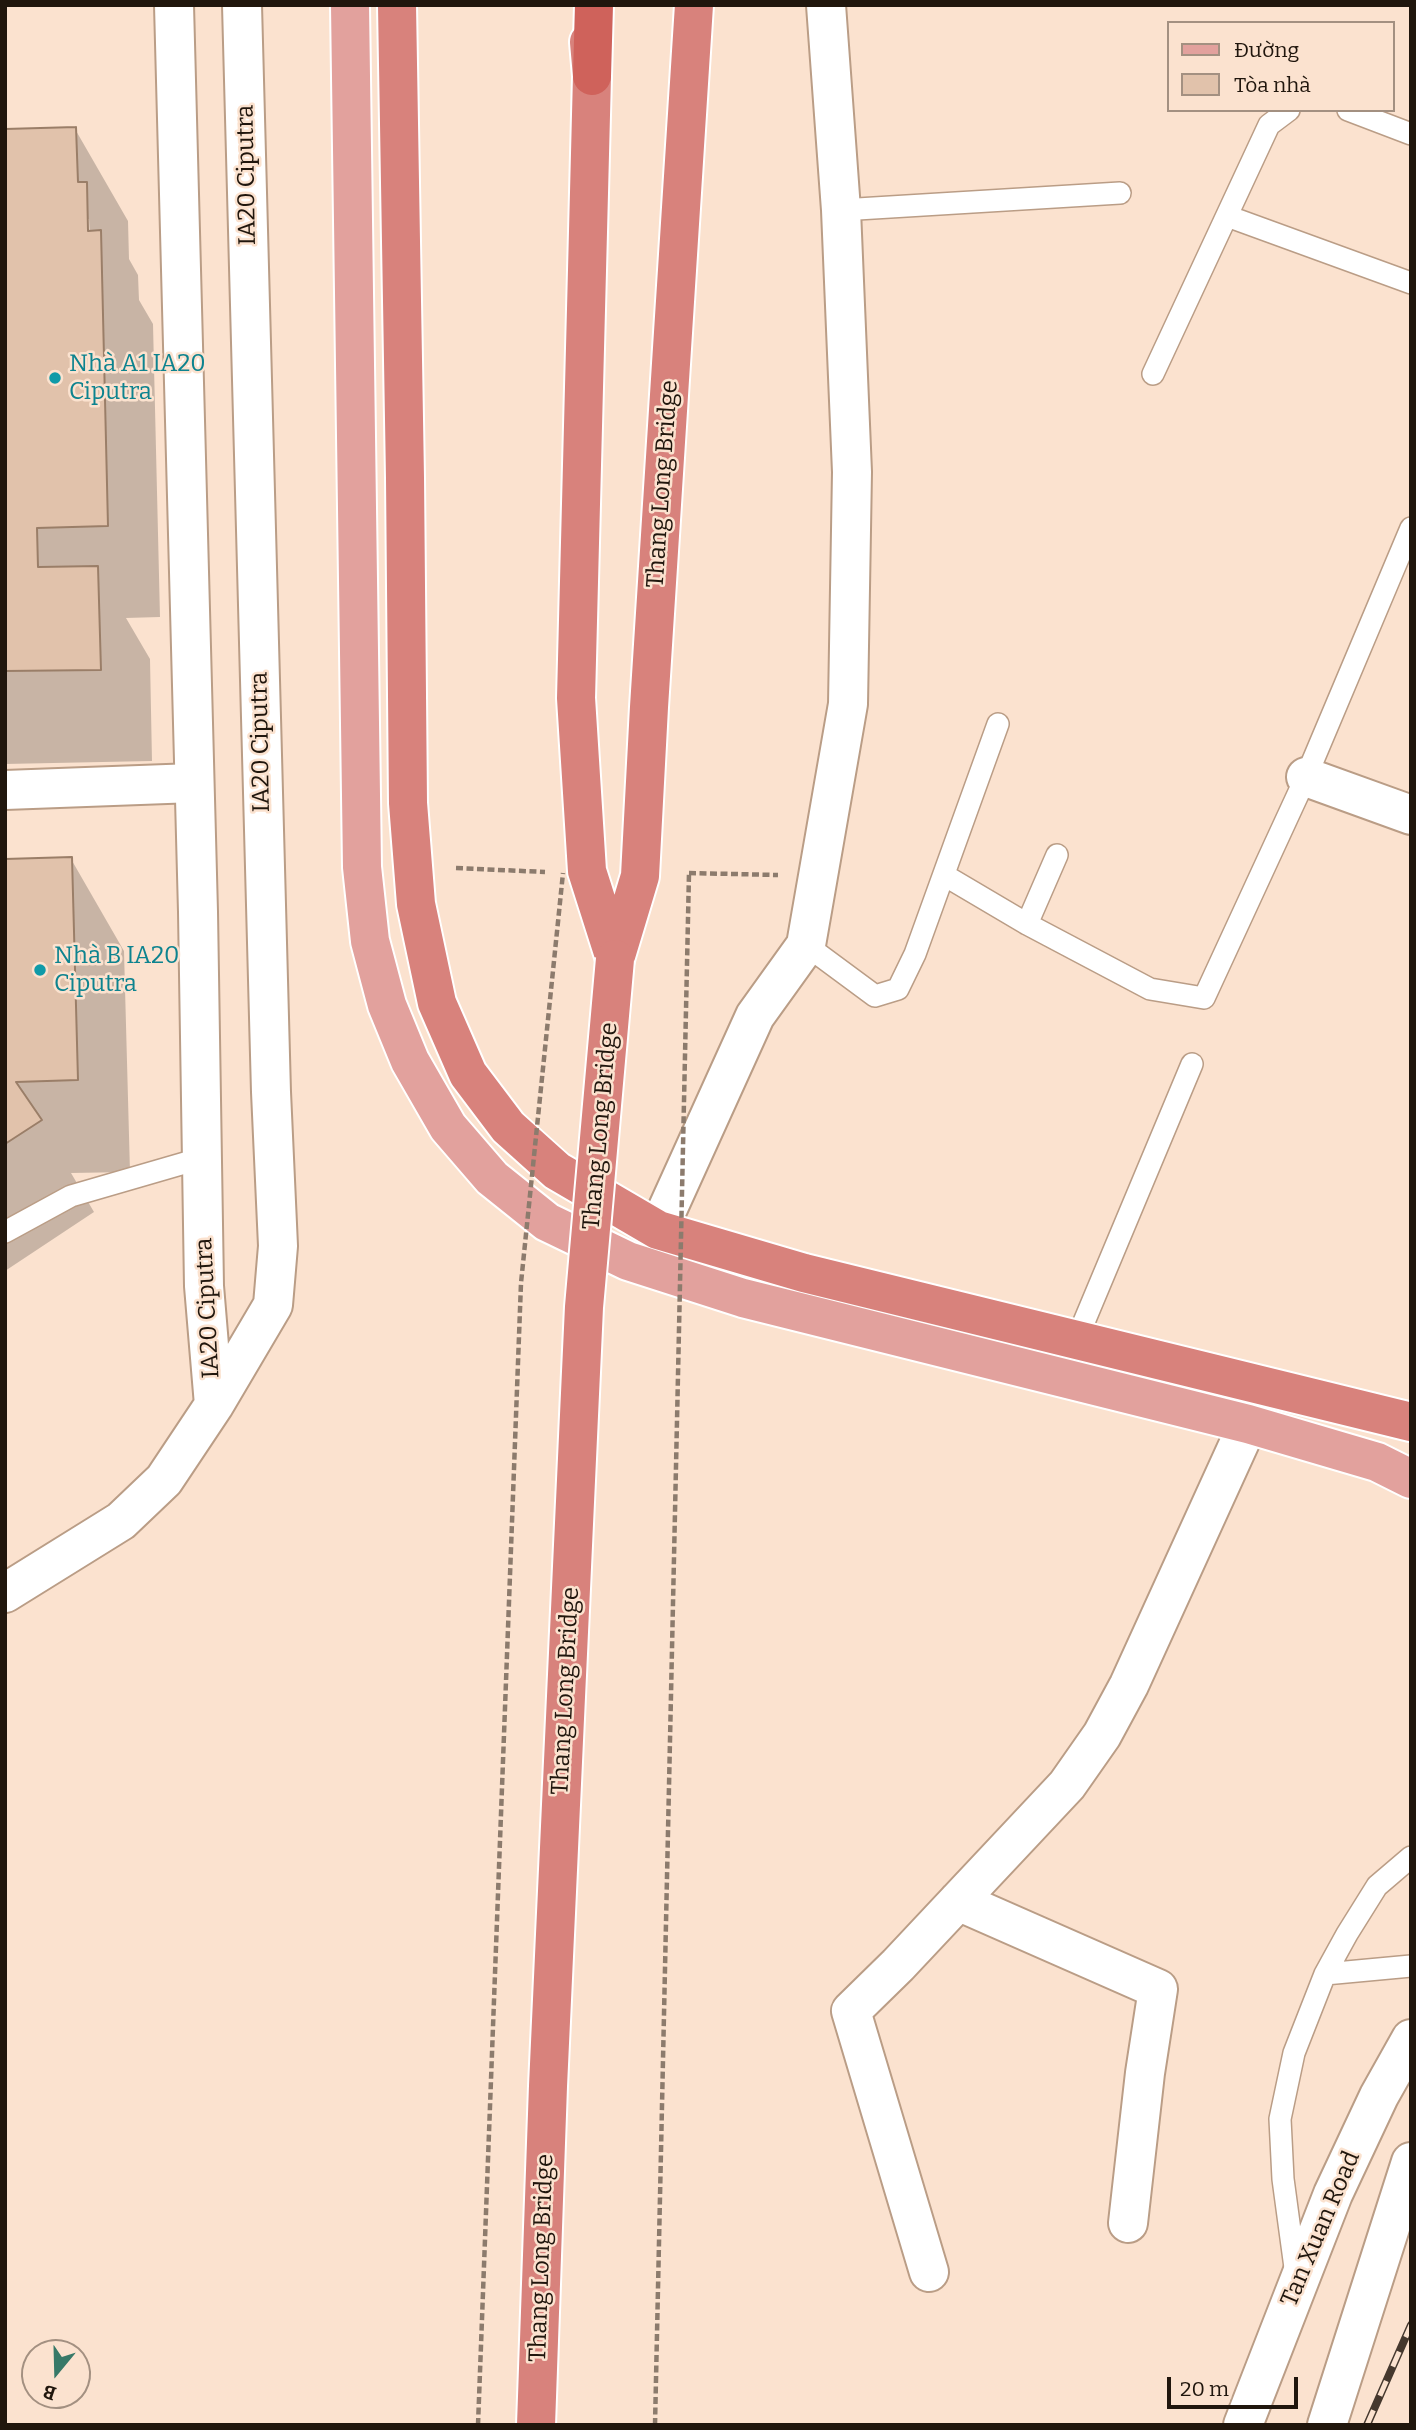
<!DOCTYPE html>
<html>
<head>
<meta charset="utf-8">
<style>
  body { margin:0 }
  #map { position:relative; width:1416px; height:2430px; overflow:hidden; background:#fbe2cf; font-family:Bitter,serif }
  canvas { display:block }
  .frame { position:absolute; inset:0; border:7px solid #20160d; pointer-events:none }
  .legend { position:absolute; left:1167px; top:21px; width:228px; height:91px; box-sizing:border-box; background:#fbe2cf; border:2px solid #a39081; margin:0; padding:9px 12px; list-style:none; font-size:21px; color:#20160d }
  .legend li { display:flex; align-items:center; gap:14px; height:35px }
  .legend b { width:35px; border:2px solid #a39081 }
  .north { position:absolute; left:21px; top:2339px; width:70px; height:70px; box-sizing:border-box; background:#fbe2cf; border:2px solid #a39081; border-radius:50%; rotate:199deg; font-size:19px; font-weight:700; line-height:28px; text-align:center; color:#20160d }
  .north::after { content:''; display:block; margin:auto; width:24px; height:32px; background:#387968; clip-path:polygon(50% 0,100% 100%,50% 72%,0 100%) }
  .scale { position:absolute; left:1167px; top:2377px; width:131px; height:32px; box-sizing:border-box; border:4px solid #20160d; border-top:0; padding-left:9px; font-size:21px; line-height:24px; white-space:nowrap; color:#20160d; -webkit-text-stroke:5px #fbe2cf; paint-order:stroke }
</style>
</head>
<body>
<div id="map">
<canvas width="1416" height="2430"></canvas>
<div class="frame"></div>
<ul class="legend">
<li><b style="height:9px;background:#e2a19d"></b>Đường</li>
<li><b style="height:19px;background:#e1c2ab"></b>Tòa nhà</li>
</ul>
<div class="north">B</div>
<div class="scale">20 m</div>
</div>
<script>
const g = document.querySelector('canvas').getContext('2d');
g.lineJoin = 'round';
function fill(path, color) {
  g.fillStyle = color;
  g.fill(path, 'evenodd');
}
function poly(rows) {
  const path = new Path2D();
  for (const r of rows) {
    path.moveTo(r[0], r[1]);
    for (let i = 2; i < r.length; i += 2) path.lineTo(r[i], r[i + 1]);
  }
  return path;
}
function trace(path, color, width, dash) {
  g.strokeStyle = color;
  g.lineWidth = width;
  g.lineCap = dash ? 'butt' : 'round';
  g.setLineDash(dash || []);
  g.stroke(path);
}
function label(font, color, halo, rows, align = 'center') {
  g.font = font + ' Bitter,serif';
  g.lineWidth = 5;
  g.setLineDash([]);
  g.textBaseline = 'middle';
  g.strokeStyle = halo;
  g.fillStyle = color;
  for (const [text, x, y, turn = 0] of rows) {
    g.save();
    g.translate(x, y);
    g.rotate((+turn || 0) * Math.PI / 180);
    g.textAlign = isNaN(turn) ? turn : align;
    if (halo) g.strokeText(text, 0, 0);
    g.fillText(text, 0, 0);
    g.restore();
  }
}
const shadow = poly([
  [75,129,128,221,129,259,138,275,139,300,153,324,160,617,126,618,150,659,152,761,5,764,5,130],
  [86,219,89,219,90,239,86,239],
  [71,859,124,951,130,1172,71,1173,94,1212,5,1271,5,861]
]);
const building = poly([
  [76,127,78,182,87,182,88,231,101,230,108,526,37,528,38,567,98,566,101,670,5,671,5,129,76,127],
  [72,857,78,1080,16,1082,42,1120,5,1144,5,859,72,857]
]);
const path = poly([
  [456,868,545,872],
  [689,873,778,875]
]);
const service = poly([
  [1348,110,1411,134],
  [841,210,1120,193],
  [1227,216,1411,283],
  [1153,374,1269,125,1289,110],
  [944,875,1027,924,1150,989,1204,998,1306,777,1411,528],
  [1027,924,1057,855],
  [806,945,875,996,898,989,915,954,998,724],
  [5,1232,71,1196,202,1158],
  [1076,1341,1192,1064],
  [1325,1974,1411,1966],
  [1296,2275,1283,2179,1280,2119,1294,2053,1325,1974,1347,1934,1377,1886,1411,1857]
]);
const minor = poly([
  [1306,777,1411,815],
  [5,790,194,783],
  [658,1230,755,1016,806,945,848,704,852,472,841,210,826,5],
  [958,1901,1158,1989,1145,2073,1128,2223],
  [929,2272,851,2011,898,1965,1067,1785,1102,1735,1129,1685,1248,1424]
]);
const tertiary = poly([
  [174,5,198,912,204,1286,214,1405],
  [5,1593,121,1521,164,1480,214,1405,273,1305,278,1246,271,1092,242,5]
]);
const secondary = poly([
  [1243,2425,1333,2194,1379,2096,1411,2039],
  [1327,2425,1411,2162]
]);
const primary = poly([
  [350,5,362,867,370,941,387,1005,410,1061,448,1127,492,1178,547,1222,628,1261,743,1298,1248,1424,1377,1462,1411,1479]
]);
const trunk = poly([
  [397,5,405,478,408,803,416,904,437,1003,468,1074,508,1127,557,1171,658,1230,804,1273,1411,1422],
  [589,42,592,76,576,698,587,871,615,959],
  [615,959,640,876,649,707,694,5]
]);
const motorway = poly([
  [592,76,594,5]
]);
const rail = poly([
  [1367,2425,1411,2325]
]);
const pathBridge = poly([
  [478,2425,521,1283,563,873],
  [655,2425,689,873]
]);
const trunkBridge = poly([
  [536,2425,548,2086,584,1307,615,959]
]);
const markers = [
  [55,378,7,"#0f9aa8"],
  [40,970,7,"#0f9aa8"]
];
const streetNames = [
  ["IA20 Ciputra",247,175,-91],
  ["Thang Long Bridge",663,484,-86],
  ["IA20 Ciputra",261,742,-91],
  ["Thang Long Bridge",601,1126,-85],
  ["IA20 Ciputra",208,1308,-93],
  ["Thang Long Bridge",566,1691,-87],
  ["Tan Xuan Road",1321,2229,-67],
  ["Thang Long Bridge",542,2258,-88]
];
const cultureNames = [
  ["Nhà A1 IA20",69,364],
  ["Ciputra",69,392],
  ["Nhà B IA20",54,956],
  ["Ciputra",54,984]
];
fill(shadow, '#0003');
fill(building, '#e1c2ab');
trace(building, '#9a7e68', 2);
trace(service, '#ba9d86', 24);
trace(minor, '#ba9d86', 42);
trace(tertiary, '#ba9d86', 42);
trace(secondary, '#ba9d86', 42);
trace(primary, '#fff', 42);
trace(trunk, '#fff', 42);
trace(motorway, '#fff', 42);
trace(path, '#8c7b6d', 4.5, [7, 3.5]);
trace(service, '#fff', 21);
trace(minor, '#fff', 38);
trace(tertiary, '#fff', 38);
trace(secondary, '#fff', 38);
trace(primary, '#e2a19d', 38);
trace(trunk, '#d8827c', 38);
trace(motorway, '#cf625b', 38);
trace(rail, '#45382e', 8);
trace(rail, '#fbe2cf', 5, [16]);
trace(trunkBridge, '#fff', 42, []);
trace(pathBridge, '#8c7b6d', 4.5, [7, 3.5]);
trace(trunkBridge, '#d8827c', 38);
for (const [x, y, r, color] of markers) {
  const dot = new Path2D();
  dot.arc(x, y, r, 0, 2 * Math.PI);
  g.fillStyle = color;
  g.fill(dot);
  trace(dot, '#fbe2cf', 2.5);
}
label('24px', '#20160d', '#fbe2cf', streetNames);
label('24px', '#0d838f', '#fbe2cf', cultureNames, 'left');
</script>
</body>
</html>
